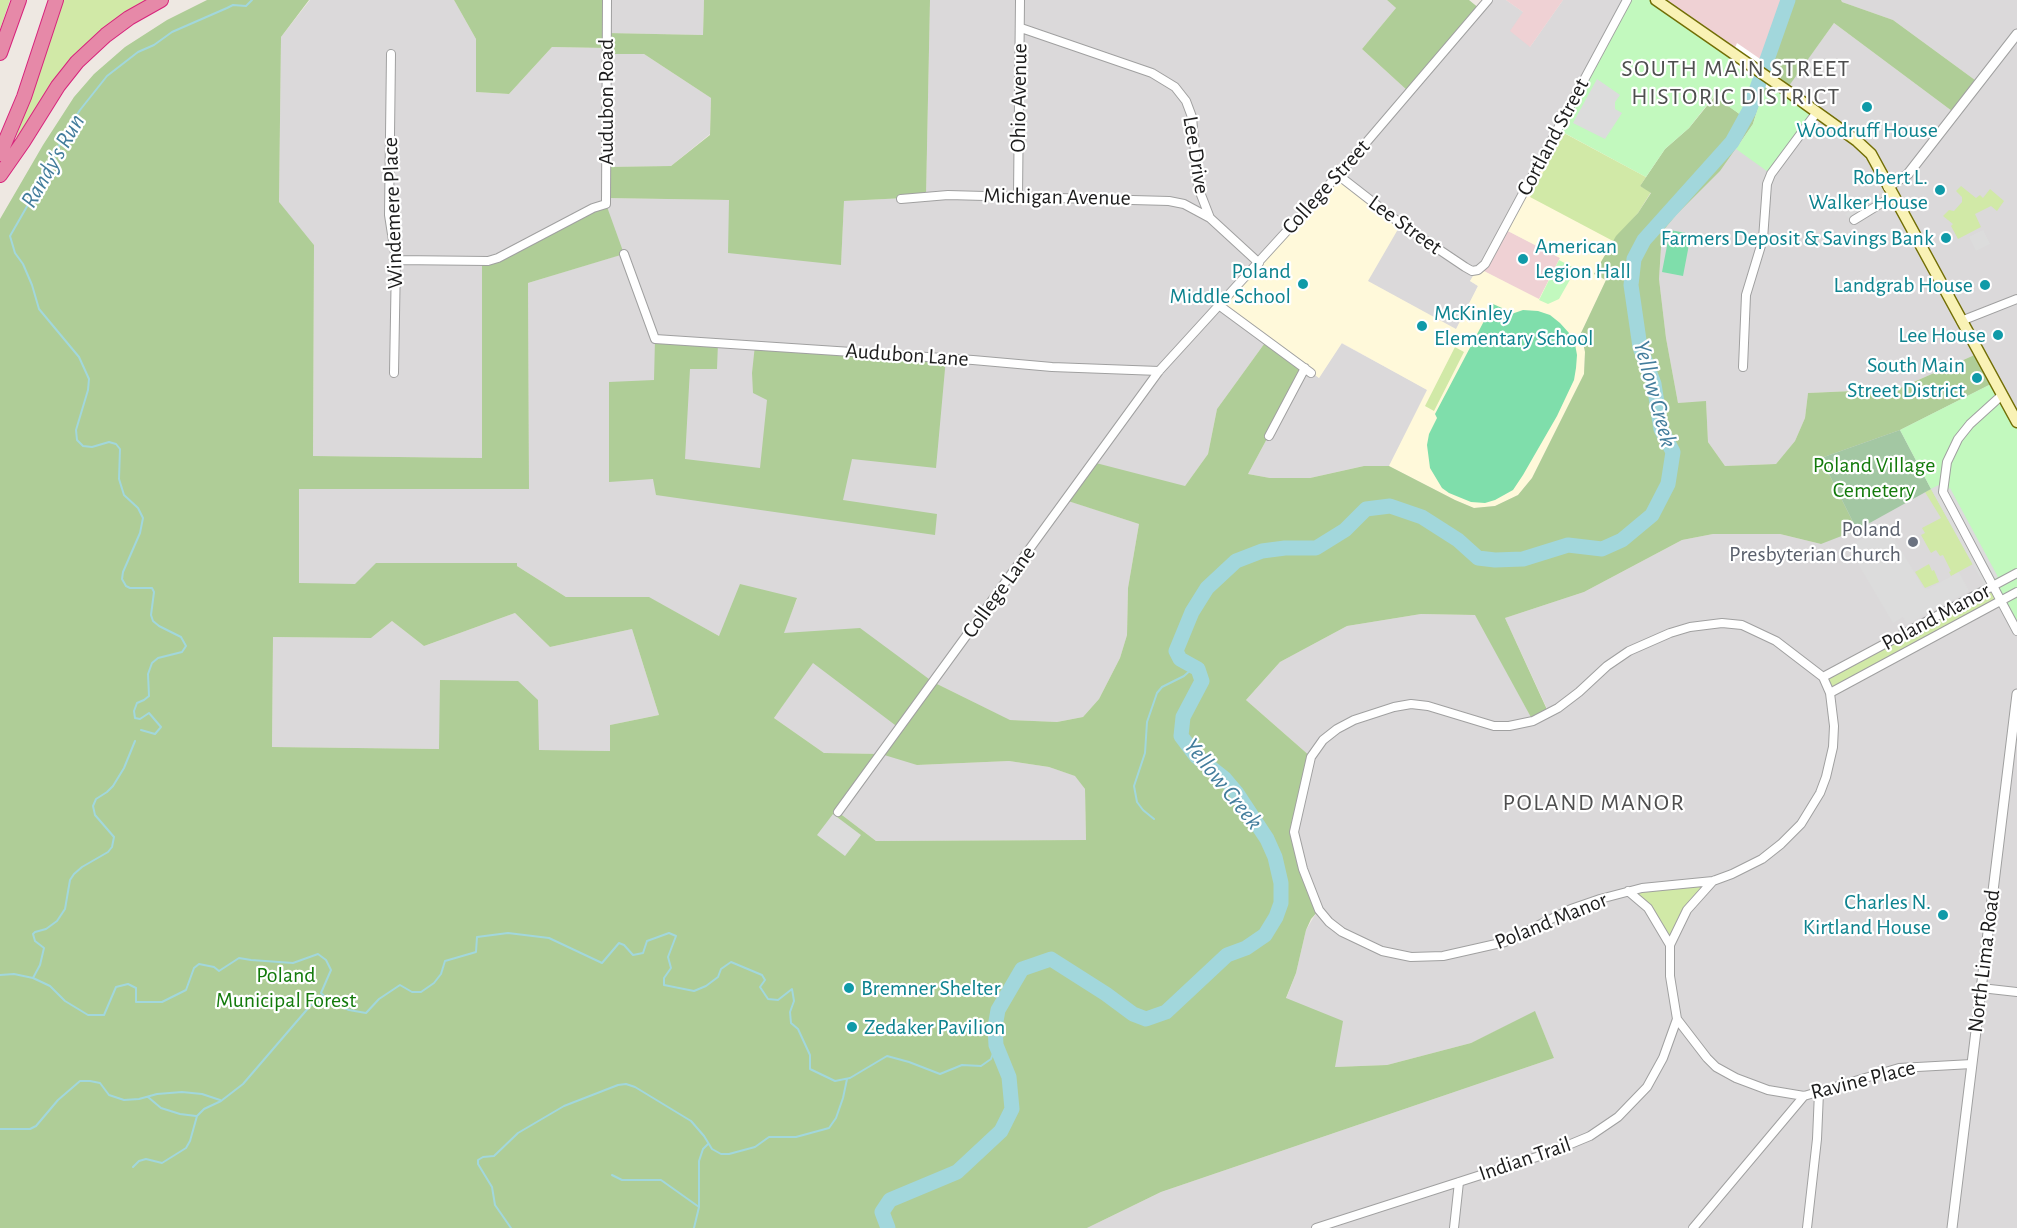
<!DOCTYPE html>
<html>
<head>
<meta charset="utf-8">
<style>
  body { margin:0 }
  canvas { display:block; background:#eee8e2 }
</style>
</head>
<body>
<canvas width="2017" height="1228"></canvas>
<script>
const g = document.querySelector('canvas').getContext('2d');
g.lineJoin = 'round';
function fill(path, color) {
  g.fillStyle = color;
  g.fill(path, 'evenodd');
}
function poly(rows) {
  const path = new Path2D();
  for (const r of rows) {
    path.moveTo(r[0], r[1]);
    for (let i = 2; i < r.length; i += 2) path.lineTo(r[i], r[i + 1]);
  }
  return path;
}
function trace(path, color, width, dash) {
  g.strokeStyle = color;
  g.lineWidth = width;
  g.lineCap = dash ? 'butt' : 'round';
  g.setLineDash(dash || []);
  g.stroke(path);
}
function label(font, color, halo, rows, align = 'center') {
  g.font = font + ' "Alegreya Sans",sans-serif';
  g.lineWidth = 4.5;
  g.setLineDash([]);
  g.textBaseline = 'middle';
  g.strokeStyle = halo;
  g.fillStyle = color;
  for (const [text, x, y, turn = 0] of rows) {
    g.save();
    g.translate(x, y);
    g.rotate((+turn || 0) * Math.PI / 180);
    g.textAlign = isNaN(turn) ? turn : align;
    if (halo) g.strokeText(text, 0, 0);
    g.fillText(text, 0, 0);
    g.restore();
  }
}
const residential = poly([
  [310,0,454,0,476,39,476,92,509,94,552,47,606,48,607,54,644,54,711,98,710,134,671,166,606,167,606,198,729,200,841,264,844,201,926,197,930,0,1387,0,1396,8,1362,49,1409,92,1488,0,1506,0,1523,12,1530,47,1563,0,1627,0,1485,264,1476,271,1470,281,1478,286,1456,330,1367,281,1267,340,1217,409,1208,454,1185,486,1066,500,1139,524,1128,588,1127,635,1120,658,1099,699,1083,717,1057,722,1009,720,933,682,917,765,1009,761,1049,767,1076,776,1085,789,1086,840,876,841,838,812,880,754,824,753,774,718,812,663,783,633,797,599,719,636,648,597,566,597,517,566,516,563,355,584,299,584,299,489,529,489,528,283,623,254,482,262,483,458,313,456,314,245,279,203,281,37],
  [607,0,704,0,703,35,606,33],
  [1841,0,2017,0,2017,1228,1087,1228,1161,1192,1554,1058,1535,1012,1471,1043,1387,1065,1335,1067,1286,999,1296,973,1306,930,1318,910,1294,832,1311,757,1246,700,1280,662,1347,626,1421,614,1476,615,1533,721,1549,713,1505,618,1584,592,1682,540,1713,534,1780,534,1821,544,1821,458,1979,353,1898,389,1808,393,1805,418,1795,441,1776,464,1725,466,1708,442,1706,402,1678,403,1666,338,1659,279,1662,232,1753,124,1786,89,1834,23,1956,114,1979,83,1893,20,1842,2],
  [1341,343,1428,390,1389,466,1364,466,1310,478,1270,478,1248,474,1305,368,1319,378],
  [515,613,550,647,632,629,659,715,610,725,611,751,538,750,538,700,440,681,440,749,272,747,273,637,371,638,392,621,424,646]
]);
const commercial = poly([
  [1506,0,1563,0,1530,47,1510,31,1523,12],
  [1657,0,1788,0,1762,73],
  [1504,229,1560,258,1539,300,1480,269]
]);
const education = poly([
  [1557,129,1646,177,1616,236,1594,274,1606,280,1581,333,1585,352,1584,374,1532,478,1518,495,1495,506,1474,508,1455,500,1389,466,1427,390,1342,343,1319,378,1220,306,1338,175,1401,224,1368,281,1456,329,1478,286,1470,281,1476,271,1480,269,1539,299,1560,258,1504,229]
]);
const grass = poly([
  [0,0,10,0,0,29],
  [63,0,150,0,54,82,18,140,16,138],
  [1564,133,1646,177,1640,186,1651,192,1638,213,1613,241,1530,197],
  [1961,186,1976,198,1980,195,1983,198,1990,189,2004,201,1997,211,1991,206,1975,214,1981,227,1958,239,1951,226,1953,224,1943,216,1949,210,1954,211,1962,202,1962,197,1956,191],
  [1455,347,1464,352,1434,411,1425,406],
  [1931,489,1973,564,1951,576,1949,572,1951,571,1943,555,1940,556,1936,550,1931,553,1921,535,1925,533,1922,528,1941,518,1925,492],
  [1929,564,1932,571,1934,570,1939,582,1925,588,1915,572],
  [1993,586,2001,601,1830,693,1823,677],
  [1713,881,1701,893,1670,945,1657,919,1628,892]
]);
const forest = poly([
  [207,0,309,0,281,37,279,202,314,245,313,456,482,458,482,262,606,204,624,254,528,283,529,489,299,489,299,583,355,584,376,563,517,563,517,566,566,597,649,597,719,636,740,584,797,598,784,633,860,628,933,682,1010,720,1057,722,1083,717,1099,699,1120,658,1127,635,1128,588,1139,524,1065,500,1092,462,1185,486,1208,454,1217,409,1267,340,1305,368,1248,474,1270,478,1310,478,1364,466,1389,466,1455,500,1474,508,1495,506,1518,495,1532,478,1584,374,1585,352,1581,333,1606,280,1594,274,1616,236,1638,213,1651,193,1640,186,1665,149,1689,128,1715,96,1745,118,1783,19,1788,0,1841,0,1842,2,1893,20,1979,83,1956,114,1834,23,1786,90,1760,101,1753,124,1720,171,1677,214,1662,232,1659,279,1666,338,1678,403,1706,401,1708,442,1725,466,1776,464,1795,441,1805,418,1808,393,1898,389,1979,353,1995,382,1900,430,1821,458,1857,530,1821,544,1780,534,1713,534,1682,540,1584,592,1505,618,1549,714,1533,721,1475,615,1421,614,1347,626,1280,662,1246,700,1311,757,1294,832,1319,910,1311,919,1306,930,1296,973,1286,998,1343,1021,1335,1067,1387,1065,1471,1043,1535,1011,1554,1058,1161,1192,1087,1228,0,1228,0,219,43,145,74,97,94,74,125,47,167,20],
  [515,613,550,647,632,629,659,715,610,725,610,751,539,750,538,700,518,681,440,680,439,749,272,747,273,637,371,638,392,621,424,646],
  [813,663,899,728,881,754,824,753,774,718],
  [881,754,917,765,1009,761,1049,767,1075,776,1085,789,1086,840,876,841,838,812],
  [454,0,607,0,607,33,703,35,704,0,930,0,926,197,844,201,841,265,728,253,729,200,606,198,606,167,671,166,710,135,711,98,644,54,606,54,606,48,552,47,509,94,476,92,476,39],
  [1387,0,1469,0,1480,9,1409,92,1362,49,1396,8],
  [655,339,718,343,717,369,690,369,685,459,760,468,767,400,753,393,752,373,755,345,946,358,936,468,852,459,843,500,937,514,935,535,656,495,653,479,609,482,609,382,654,380]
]);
const cemetery = poly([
  [1900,430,1931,489,1857,530,1821,458]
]);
const park = poly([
  [1627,0,1656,0,1762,73,1745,118,1714,96,1689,128,1665,149,1646,177,1557,129],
  [1773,80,1817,112,1771,174,1736,149,1753,124,1760,101],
  [1559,260,1576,269,1559,299,1548,304,1539,300],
  [1995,382,2017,422,2017,631,1939,485,1931,489,1900,430]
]);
const pitch = poly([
  [1670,230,1691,234,1683,276,1662,272],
  [1493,304,1502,308,1497,319,1523,310,1538,311,1550,315,1560,323,1569,333,1575,344,1577,355,1576,368,1574,380,1557,416,1523,475,1513,490,1495,500,1485,503,1471,502,1449,493,1442,488,1430,468,1427,445,1429,434,1437,418,1435,414]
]);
const parking = poly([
  [1597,79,1620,95,1615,102,1615,109,1622,113,1605,139,1573,123],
  [1875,195,1883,207,1857,224,1853,217,1849,219,1845,214],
  [1983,230,1990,244,1976,251,1969,237],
  [1939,485,1943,492,1950,488,1998,577,1984,585,1931,489],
  [1884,522,1924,588,1928,589,1959,572,1969,591,1907,624,1903,617,1893,623,1848,547,1878,530],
  [833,814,861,835,845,856,817,835]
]);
const pier = poly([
  [1737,43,1782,74,1775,94,1729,62]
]);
const stream = poly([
  [141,730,155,734,161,727,149,713,140,719,135,718,134,711,137,703,144,700,149,696,148,674,152,663,158,658,182,652,186,646,181,637,159,626,153,621,151,615,154,592,152,588,130,588,126,586,122,579,123,572,140,533,143,518,138,508,124,495,119,479,120,449,116,444,109,442,92,447,83,446,77,440,76,430,88,390,89,379,79,357,39,309,32,285,23,264,15,253,10,236,52,163,63,136,80,110,107,76,138,52,154,45,172,32,227,8,233,5,246,6,252,0],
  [1154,819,1143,810,1137,802,1134,786,1145,753,1147,722,1157,693,1162,687,1184,676,1194,667],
  [0,975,14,974,33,978,50,986,65,1001,88,1015,104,1015,116,987,128,984,136,988,136,1002,162,1002,186,990,194,968,199,964,214,967,219,971,239,958,251,960,293,963,318,954,326,960,331,970,321,993,331,1002,349,1010,366,1013,379,999,400,985,412,992,421,992,434,983,441,974,445,961,476,952,477,937,508,933,549,938,602,963,619,943,624,945,633,955,643,953,647,941,669,933,676,936,668,957,671,968,664,978,664,985,694,991,706,986,718,977,721,969,731,962,762,975,765,980,760,987,768,999,778,1000,792,989,794,1001,790,1012,791,1023,798,1029,810,1055,810,1069,835,1081,850,1078,887,1056,909,1062,940,1074,962,1065,981,1066,991,1059,996,1045],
  [33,978,40,965,44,948,35,941,33,934,35,932,46,929,57,921,65,909,70,880,74,874,82,867,108,852,112,847,114,837,95,815,93,806,96,799,107,792,113,786,124,768,135,741],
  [148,1097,161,1108,180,1114,196,1116],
  [0,1129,30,1129,36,1126,58,1100,80,1081,90,1081,100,1083,109,1095,124,1100,139,1099,157,1094,182,1092,202,1094,220,1100],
  [133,1167,139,1161,146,1159,162,1163,186,1148,190,1141,197,1116,204,1109,221,1101,243,1084,310,1006,326,998],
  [612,1175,622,1180,661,1180,699,1207],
  [511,1228,495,1205,492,1187,478,1164,478,1160,483,1157,494,1156,518,1133,564,1106,618,1085,626,1084,635,1087,691,1121,704,1136,712,1149,721,1154,729,1154,755,1147,769,1137,796,1137,829,1128,836,1118,843,1098,847,1079],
  [694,1228,699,1207,699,1161,703,1149,708,1144]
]);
const river = poly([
  [888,1228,882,1212,890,1200,957,1172,1001,1131,1012,1109,1009,1077,996,1045,995,1027,998,1010,1022,969,1051,959,1106,994,1133,1014,1146,1019,1166,1012,1227,955,1246,948,1265,935,1276,917,1281,903,1281,883,1275,857,1267,839,1236,792,1225,779,1196,756,1181,736,1183,717,1202,681,1198,669,1180,659,1176,651,1192,612,1207,588,1236,561,1262,551,1285,548,1316,548,1345,530,1366,509,1390,506,1422,517,1458,540,1478,558,1495,560,1523,559,1568,545,1602,549,1622,540,1652,515,1668,484,1673,452,1661,429,1654,384,1640,347,1631,285,1634,259,1644,240,1732,142,1749,111,1788,0]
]);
const minor = poly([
  [1021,28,1152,73,1175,87,1186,101,1192,117,1198,187,1210,218,1259,263],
  [391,54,389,215,396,260,394,373],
  [1338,175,1401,224,1465,267,1472,271,1478,270,1485,264,1627,0],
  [1018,196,1020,0],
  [901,199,948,195,1169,201,1184,204,1210,218],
  [1854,220,1893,196],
  [624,254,655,339,973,360,1052,367,1159,371],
  [396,260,488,261,498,258,593,208,606,204,607,0],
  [1220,306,1311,373],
  [1961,321,2017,299],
  [1743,367,1746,295,1763,239,1767,184,1771,174,1817,112],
  [2002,395,1970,424,1958,439,1947,462,1943,492,2017,631],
  [1269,436,1305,368],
  [1722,623,1742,625,1776,641,1823,677,1830,693,1834,726,1833,747,1826,777,1820,793,1801,824,1781,844,1762,859,1732,874,1713,881,1642,888,1600,899,1571,909,1505,942,1443,956,1411,957,1382,951,1342,932,1329,922,1319,910,1303,869,1294,832,1311,757,1323,740,1337,729,1354,720,1394,707,1411,704,1428,706,1494,726,1509,726,1533,721,1558,708,1579,692,1607,666,1629,651,1670,633,1690,627,1722,623],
  [1823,677,2017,573],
  [1830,693,2017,592],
  [838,812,1159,371,1347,165,1488,0],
  [1628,891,1648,908,1670,945,1670,976,1677,1019,1707,1058,1716,1067,1736,1078,1768,1090,1804,1096,1899,1068,1972,1064],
  [1670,945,1687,910,1713,881],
  [1981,988,2017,992],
  [1316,1228,1549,1153,1590,1136,1618,1117,1647,1087,1663,1058,1677,1019],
  [1454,1228,1459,1182],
  [1693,1228,1804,1096],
  [1807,1228,1817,1139,1819,1092]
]);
const tertiary = poly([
  [1888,187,1908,174,2017,34],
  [1952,1228,2017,694]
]);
const secondary = poly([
  [1656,0,1786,90,1857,141,1871,154,2017,422]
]);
const motorway = poly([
  [0,53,19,0],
  [0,154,24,97,56,0],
  [0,175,23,142,58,86,77,62,106,35,129,18,161,0]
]);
const markers = [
  [1867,107,6,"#0f9aa8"],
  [1940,190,6,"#0f9aa8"],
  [1946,238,6,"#0f9aa8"],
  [1523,259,6,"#0f9aa8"],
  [1303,284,6,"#0f9aa8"],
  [1985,285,6,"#0f9aa8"],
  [1422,326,6,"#0f9aa8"],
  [1998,335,6,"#0f9aa8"],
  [1977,378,6,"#0f9aa8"],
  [1913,542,6,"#6b7280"],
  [1943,915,6,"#0f9aa8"],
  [849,988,6,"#0f9aa8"],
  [852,1027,6,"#0f9aa8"]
];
const streetNames = [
  ["Ohio Avenue",1019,98,-89],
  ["Audubon Road",606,102,-90],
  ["Cortland Street",1553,137,-62],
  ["Lee Drive",1196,155,81],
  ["College Street",1326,187,-48],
  ["Michigan Avenue",1057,197,1],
  ["Windemere Place",393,213,-92],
  ["Lee Street",1405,225,36],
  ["Audubon Lane",907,355,4],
  ["College Lane",999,592,-54],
  ["Poland Manor",1936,617,-28],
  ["Poland Manor",1551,921,-22],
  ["North Lima Road",1984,961,-83],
  ["Ravine Place",1863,1080,-14],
  ["Indian Trail",1525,1159,-19]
];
const cultureNames = [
  ["Woodruff House",1867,130,"center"],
  ["Robert L.",1928,177],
  ["Walker House",1928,202],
  ["Farmers Deposit & Savings Bank",1934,238],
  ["American",1535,246,"left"],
  ["Legion Hall",1535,271,"left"],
  ["Poland",1291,271],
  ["Middle School",1291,296],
  ["Landgrab House",1973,285],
  ["McKinley",1434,313,"left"],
  ["Elementary School",1434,338,"left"],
  ["Lee House",1986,335],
  ["South Main",1965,365],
  ["Street District",1965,390],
  ["Charles N.",1931,902],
  ["Kirtland House",1931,927],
  ["Bremner Shelter",861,988,"left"],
  ["Zedaker Pavilion",864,1027,"left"]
];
const parkNames = [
  ["Poland Village",1874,465],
  ["Cemetery",1874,490],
  ["Poland",286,975],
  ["Municipal Forest",286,1000]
];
const worshipNames = [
  ["Poland",1901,529],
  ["Presbyterian Church",1901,554]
];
const neighbourhoodNames = [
  ["SOUTH MAIN STREET",1736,69],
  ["HISTORIC DISTRICT",1736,97],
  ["POLAND MANOR",1594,803]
];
const waterNames = [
  ["Randy's Run",53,161,-60],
  ["Yellow Creek",1655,394,75],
  ["Yellow Creek",1223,784,51]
];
fill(residential, '#dbd9da');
fill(commercial, '#efd1d4');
fill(education, '#fff9da');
fill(grass, '#d1e9a7');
fill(forest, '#afcd97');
fill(cemetery, '#a3c7a3');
fill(park, '#c2f9be');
fill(pitch, '#7fdeab');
fill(parking, '#dcdcdc');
fill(pier, '#fff');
trace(stream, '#a2d7dc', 2);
trace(river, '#a2d7dc', 15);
trace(minor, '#a0a0a0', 10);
trace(tertiary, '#a0a0a0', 11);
trace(secondary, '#726e05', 13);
trace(motorway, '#d7247c', 16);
trace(minor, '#fff', 8);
trace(tertiary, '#fff', 9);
trace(secondary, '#f9f2b5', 10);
trace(motorway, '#e689a8', 14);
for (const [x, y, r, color] of markers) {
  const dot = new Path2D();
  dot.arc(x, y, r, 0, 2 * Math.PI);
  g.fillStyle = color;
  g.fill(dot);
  trace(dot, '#fff', 2);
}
label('22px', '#1c1c1c', '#fff', streetNames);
label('22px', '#0d838f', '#fff', cultureNames, 'right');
label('22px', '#137a0b', '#fff', parkNames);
label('22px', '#5b616d', '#fff', worshipNames, 'right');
g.letterSpacing = '1.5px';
label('24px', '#4f4f4f', '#fff', neighbourhoodNames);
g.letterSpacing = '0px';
label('italic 24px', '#437d9c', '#fff', waterNames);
</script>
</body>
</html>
